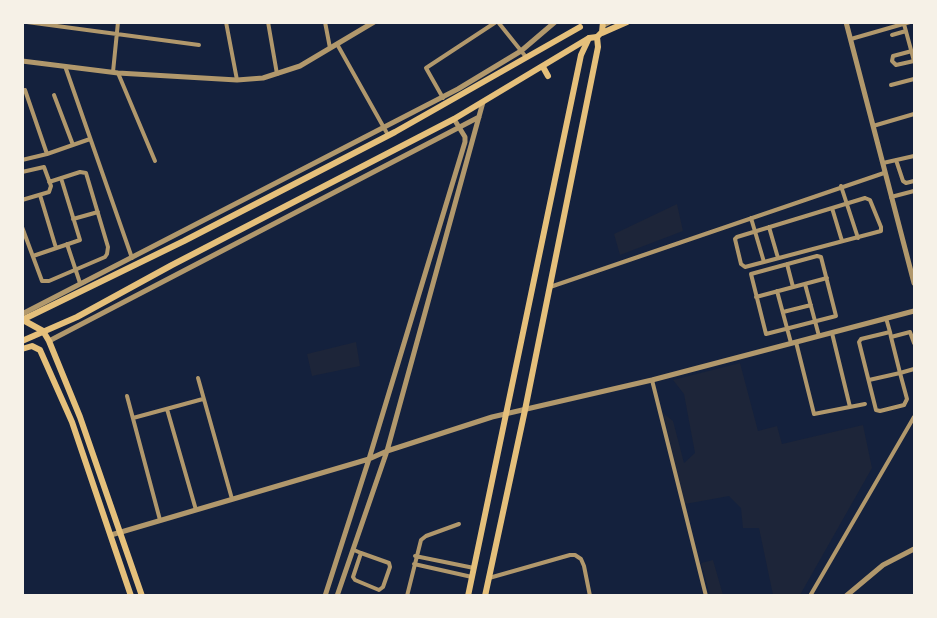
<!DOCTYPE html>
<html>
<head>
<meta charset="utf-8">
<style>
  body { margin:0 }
  #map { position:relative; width:937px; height:618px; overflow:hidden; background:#14213d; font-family:"Space Grotesk",sans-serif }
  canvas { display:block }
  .frame { position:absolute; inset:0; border:24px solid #f6f1e7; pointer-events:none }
</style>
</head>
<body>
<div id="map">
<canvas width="937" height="618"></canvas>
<div class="frame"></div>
</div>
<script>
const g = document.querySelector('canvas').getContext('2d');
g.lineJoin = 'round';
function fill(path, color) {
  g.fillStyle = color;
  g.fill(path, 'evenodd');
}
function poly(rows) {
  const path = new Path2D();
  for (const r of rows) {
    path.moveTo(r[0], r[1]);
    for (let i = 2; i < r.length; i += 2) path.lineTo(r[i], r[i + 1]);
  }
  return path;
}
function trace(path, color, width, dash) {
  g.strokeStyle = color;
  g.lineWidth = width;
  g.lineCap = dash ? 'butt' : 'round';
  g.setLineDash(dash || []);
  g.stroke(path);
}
const green = poly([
  [677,204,683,231,620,255,614,234],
  [356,342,360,366,312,376,307,354],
  [740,363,758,431,777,426,782,444,863,425,872,468,800,595,773,595,759,528,743,528,741,508,729,496,685,504,663,413,673,421,684,463,695,453,684,394,673,380],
  [713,560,723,595,710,595,701,563]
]);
const service = poly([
  [605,26,613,22]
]);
const minor = poly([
  [27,22,199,45],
  [226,22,237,80],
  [268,22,277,74],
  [325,22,330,48],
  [498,22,526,57],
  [904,24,914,61],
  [892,35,906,31],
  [851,39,910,22],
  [337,44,388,135],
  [912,51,893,56,892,61,896,65,914,61],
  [65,66,132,258],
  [113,72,118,22],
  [118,73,155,161],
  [891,85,914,79],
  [25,90,47,154],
  [54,95,73,145],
  [443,98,426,68,496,22],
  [873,126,914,114],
  [22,160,47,154,90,139],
  [896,160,903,181,906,183,914,181],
  [883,163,914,156],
  [22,172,44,167,51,186,49,192,22,200],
  [841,186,858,238],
  [40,195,56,248],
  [891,197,914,191],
  [865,198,870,200,881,227,881,231,745,267,741,264,735,239,737,237,865,198],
  [832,208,842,241],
  [751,218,764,262],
  [73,219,98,212],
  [22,227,42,281,49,281,105,257,107,254,108,247,86,173,80,172,49,182],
  [769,227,778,258],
  [67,244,80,283],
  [33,256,80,240,61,178],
  [817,256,821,257,836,316,766,334,751,274,817,256],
  [787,264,793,287],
  [805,284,819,336],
  [550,287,884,173],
  [777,291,791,343],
  [756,297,827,278],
  [783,312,811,305],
  [886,318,890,332],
  [832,333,850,407],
  [891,337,900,373,914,369],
  [796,342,814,414,865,404],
  [198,378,232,499],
  [652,380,706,596],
  [869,380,900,373,907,399,904,405,880,411,876,410,859,342,861,339,890,332,891,337,910,332,914,343],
  [127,396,160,520],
  [167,409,196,510],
  [133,418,203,399],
  [354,550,361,553,389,563,390,567,383,587,379,590,355,580,353,577,361,553],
  [415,556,474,568],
  [414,564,472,577],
  [489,578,570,555,575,555,581,559,584,566,590,596],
  [407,596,421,540,426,536,459,524],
  [810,596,914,417]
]);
const tertiary = poly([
  [846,22,914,283],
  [22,61,118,73,237,80,263,78,300,66,374,22],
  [22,314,458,89,521,51,555,22],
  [49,341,479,117],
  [111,535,369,459,387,451,492,417,652,380,914,311],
  [325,596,369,459,465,142,465,137,454,119],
  [337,596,387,451,483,102],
  [846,596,883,565,914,549]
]);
const secondary = poly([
  [23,320,43,331,49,341,80,417,142,596],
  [22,349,32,346,40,350,72,422,131,596],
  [468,596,581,55,589,38],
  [485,596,525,410,598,47,597,37]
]);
const primary = poly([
  [602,33,627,22],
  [543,67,548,76],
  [22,320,184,241,395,132,580,27],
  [22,341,77,317,172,265,454,119,589,38,597,37,602,32,603,22]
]);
fill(green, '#1d2539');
trace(service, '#b1986c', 2);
trace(minor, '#b1986c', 4);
trace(tertiary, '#b1986c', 5);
trace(secondary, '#e5c07b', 6);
trace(primary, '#e5c07b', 6);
</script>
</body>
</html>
